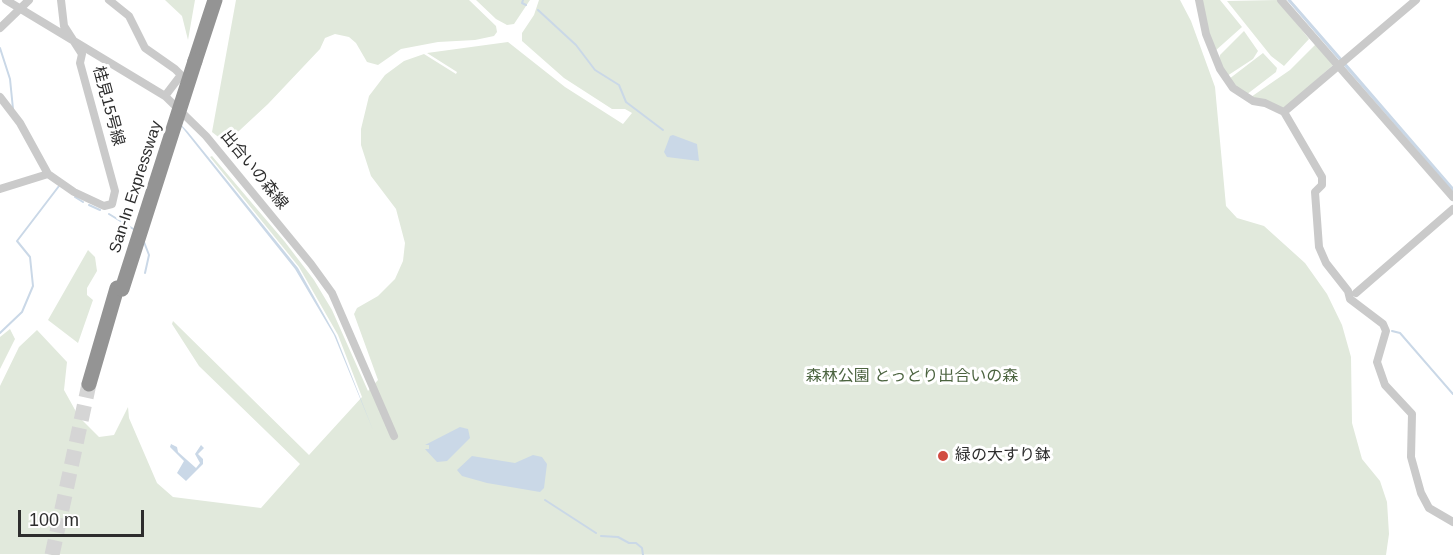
<!DOCTYPE html>
<html>
<head>
<meta charset="utf-8">
<style>
  body { margin:0 }
  #map { position:relative; width:1453px; height:555px; overflow:hidden; background:#fff; font-family:Helvetica,sans-serif }
  canvas { display:block }
  .scale { position:absolute; left:18px; top:510px; width:126px; height:27px; box-sizing:border-box; border:3px solid #2d2d2d; border-top:0; padding-left:8px; font-size:18px; line-height:21px; white-space:nowrap; color:#2d2d2d; -webkit-text-stroke:4px #fff; paint-order:stroke }
</style>
</head>
<body>
<div id="map">
<canvas width="1453" height="555"></canvas>
<div class="scale">100 m</div>
</div>
<script>
const g = document.querySelector('canvas').getContext('2d');
g.lineJoin = 'round';
function fill(path, color) {
  g.fillStyle = color;
  g.fill(path, 'evenodd');
}
function poly(rows) {
  const path = new Path2D();
  for (const r of rows) {
    path.moveTo(r[0], r[1]);
    for (let i = 2; i < r.length; i += 2) path.lineTo(r[i], r[i + 1]);
  }
  return path;
}
function trace(path, color, width, dash) {
  g.strokeStyle = color;
  g.lineWidth = width;
  g.lineCap = dash ? 'butt' : 'round';
  g.setLineDash(dash || []);
  g.stroke(path);
}
function label(font, color, halo, rows, align = 'center') {
  g.font = font + ' Helvetica,"Noto Sans JP",sans-serif';
  g.lineWidth = 6;
  g.setLineDash([]);
  g.textBaseline = 'middle';
  g.strokeStyle = halo;
  g.fillStyle = color;
  for (const [text, x, y, turn = 0] of rows) {
    g.save();
    g.translate(x, y);
    g.rotate((+turn || 0) * Math.PI / 180);
    g.textAlign = isNaN(turn) ? turn : align;
    if (halo) g.strokeText(text, 0, 0);
    g.fillText(text, 0, 0);
    g.restore();
  }
}
const green = poly([
  [165,0,195,0,188,40,182,16],
  [236,0,469,0,496,26,497,32,494,36,475,40,438,42,401,49,378,65,367,62,356,43,349,37,335,34,325,38,320,49,268,104,226,143,212,132],
  [476,0,530,0,514,24,507,25,496,19],
  [539,0,1180,0,1191,21,1215,87,1226,206,1237,218,1264,226,1305,263,1327,294,1342,325,1351,357,1352,423,1362,459,1380,481,1387,502,1389,534,1386,555,0,554,0,386,19,347,37,330,67,362,64,390,79,417,99,437,114,435,128,407,129,418,157,483,173,497,261,508,300,464,199,366,172,324,173,321,309,455,362,397,338,335,299,267,210,157,212,156,285,242,314,280,332,310,368,391,378,380,354,314,357,308,378,296,395,279,403,261,405,243,396,209,371,176,361,145,361,129,369,96,385,75,404,61,424,54,456,74,457,72,427,53,508,42,565,87,623,124,632,113,625,109,612,109,564,78,522,41,522,33,534,15],
  [1201,0,1220,0,1242,27,1215,51,1204,23],
  [1278,0,1309,39,1284,66,1271,56,1227,1],
  [1244,31,1258,51,1253,59,1227,76,1219,60,1220,55],
  [1315,45,1317,45,1334,64,1284,109,1251,97,1290,70],
  [1263,53,1277,68,1276,72,1246,95,1229,79],
  [88,250,95,257,97,271,87,288,87,295,93,300,78,343,48,320],
  [10,329,15,339,0,369,0,337]
]);
const water = poly([
  [1287,0,1291,0,1352,70,1453,187,1453,192],
  [173,116,188,132,298,268,336,336,373,430,334,335,295,269],
  [673,135,697,144,699,161,667,157,664,152,670,136],
  [460,427,468,429,470,438,447,461,437,462,425,449,429,449,429,445,425,445],
  [171,444,177,447,178,452,196,468,200,463,195,454,201,445,204,448,198,454,203,459,203,464,186,481,177,473,184,461,170,447],
  [533,455,542,457,547,464,544,488,540,492,487,483,462,476,457,470,472,456,515,463]
]);
const stream = poly([
  [523,0,522,3,526,5],
  [538,10,576,45,595,70,619,85,626,102,663,130],
  [0,48,10,79,13,109],
  [75,197,83,202],
  [89,205,100,210],
  [109,214,135,230],
  [144,242,149,255,145,273],
  [1392,331,1400,333,1453,394],
  [0,333,22,312,33,286,30,257,17,241,59,186],
  [545,500,596,533],
  [601,536,618,537,629,543,636,543,642,548,643,555]
]);
const motorwayTunnel = poly([
  [52,555,89,384]
]);
const minor = poly([
  [6,0,165,96,206,136,311,264,332,293,394,436],
  [109,0,129,16,145,48,175,69,181,75,165,96],
  [1199,0,1206,34,1220,69,1233,88,1253,101,1265,103,1284,112,1322,177,1322,185,1315,192,1319,247,1326,263,1348,291,1350,299,1383,324,1386,331,1377,362,1385,385,1412,414,1411,457,1421,493,1429,508,1453,522],
  [1281,0,1453,197],
  [0,28,29,0],
  [0,97,20,123,48,174,74,192,104,206,112,204,115,191,80,63,82,54,64,26,61,0],
  [1284,112,1416,0],
  [0,189,48,174],
  [1356,293,1453,209]
]);
const motorway = poly([
  [195,61,215,0],
  [89,384,117,288]
]);
const motorwayBridge = poly([
  [122,289,195,61]
]);
const markers = [
  [943,456,6,"#d14c42"]
];
const streetNames = [
  ["桂見15号線",108,106,75],
  ["出合いの森線",254,170,51],
  ["San-In Expressway",136,187,-72]
];
const parkNames = [
  ["森林公園 とっとり出合いの森",912,377]
];
const poiNames = [
  ["緑の大すり鉢",955,456]
];
fill(green, '#e1e9dc');
fill(water, '#cad8e7');
trace(stream, '#cad8e7', 2);
trace(motorwayTunnel, '#d5d5d5', 15, [15, 8]);
trace(minor, '#cacaca', 8);
trace(motorway, '#949494', 15);
trace(motorwayBridge, '#949494', 15);
for (const [x, y, r, color] of markers) {
  const dot = new Path2D();
  dot.arc(x, y, r, 0, 2 * Math.PI);
  g.fillStyle = color;
  g.fill(dot);
  trace(dot, '#fff', 2);
}
label('16px', '#2d2d2d', '#fff', streetNames);
label('16px', '#4c6440', '#fff', parkNames);
label('16px', '#2d2d2d', '#fff', poiNames, 'left');
</script>
</body>
</html>
